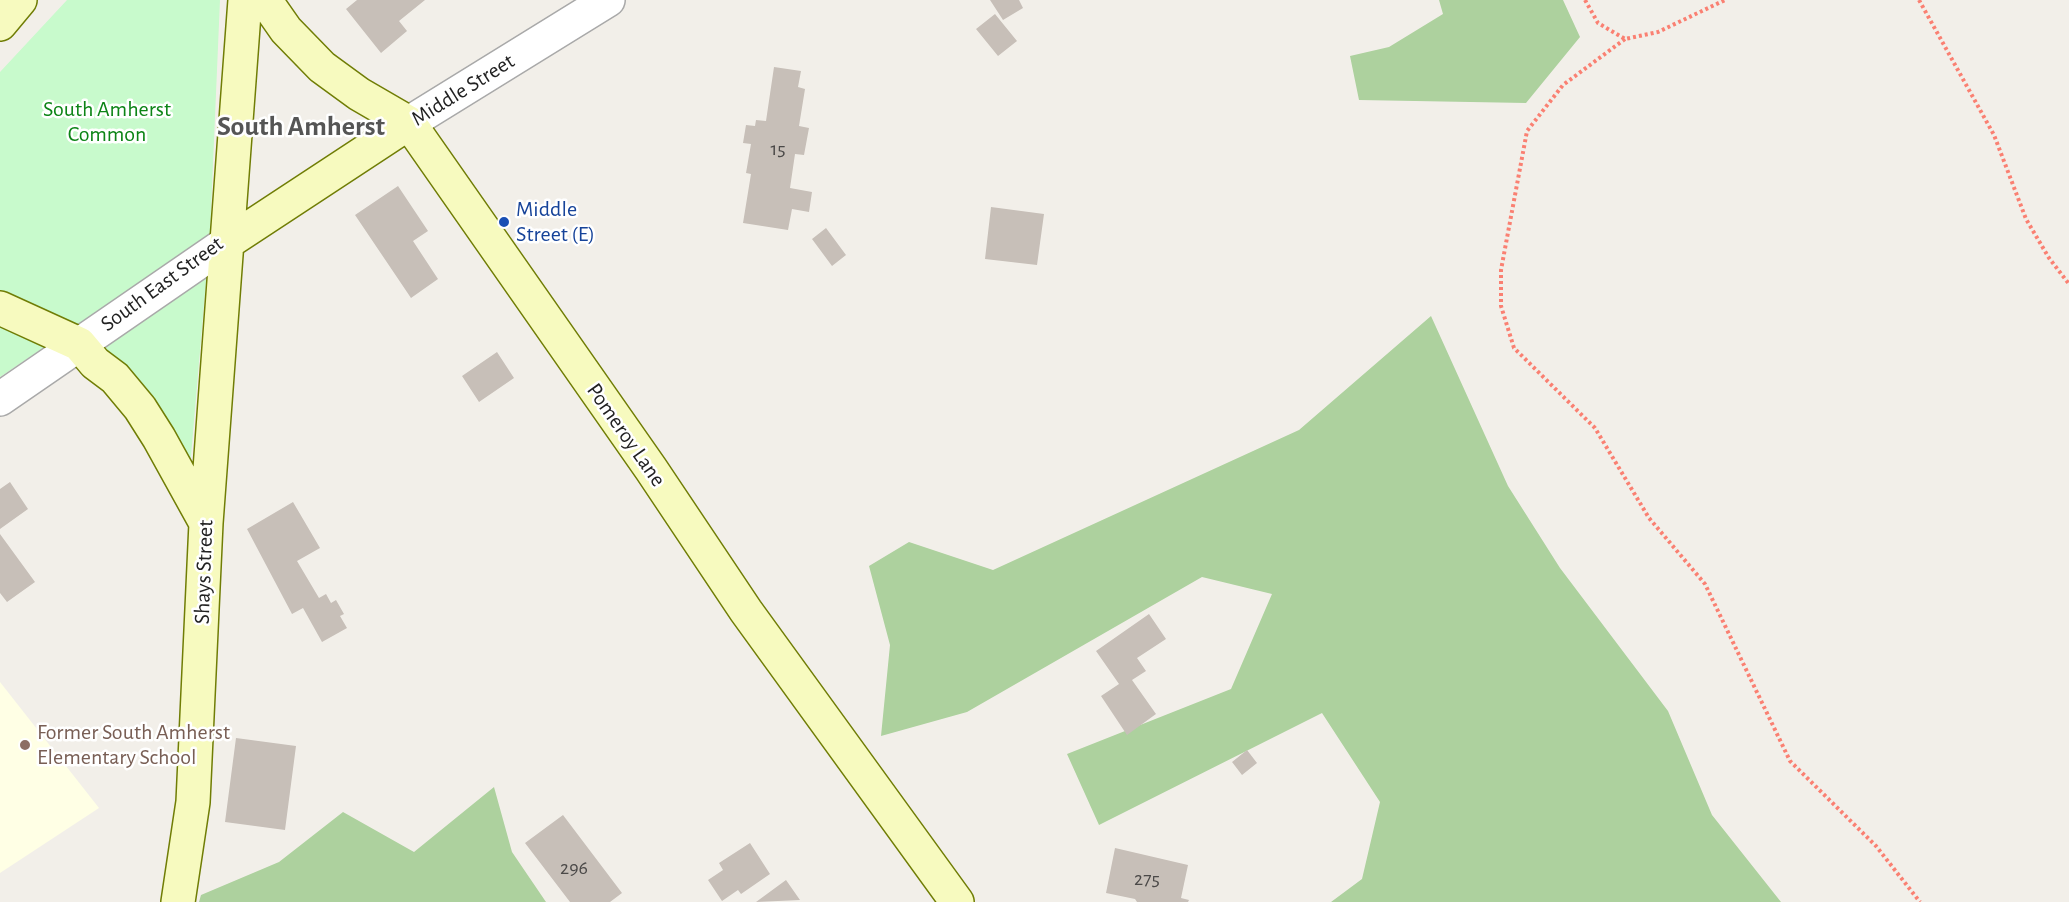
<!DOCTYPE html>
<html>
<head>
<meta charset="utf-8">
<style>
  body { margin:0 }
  canvas { display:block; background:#f2efe9 }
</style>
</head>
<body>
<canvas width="2069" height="902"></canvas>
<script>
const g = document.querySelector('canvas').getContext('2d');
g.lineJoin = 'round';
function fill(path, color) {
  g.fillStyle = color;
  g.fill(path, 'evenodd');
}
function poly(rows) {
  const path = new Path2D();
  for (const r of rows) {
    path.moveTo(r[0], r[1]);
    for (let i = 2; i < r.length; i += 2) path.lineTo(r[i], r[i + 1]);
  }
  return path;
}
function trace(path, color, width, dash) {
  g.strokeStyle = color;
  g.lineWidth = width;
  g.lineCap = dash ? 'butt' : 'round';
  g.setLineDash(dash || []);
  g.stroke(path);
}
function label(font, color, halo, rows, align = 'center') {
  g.font = font + ' "Alegreya Sans",sans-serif';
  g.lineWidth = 5;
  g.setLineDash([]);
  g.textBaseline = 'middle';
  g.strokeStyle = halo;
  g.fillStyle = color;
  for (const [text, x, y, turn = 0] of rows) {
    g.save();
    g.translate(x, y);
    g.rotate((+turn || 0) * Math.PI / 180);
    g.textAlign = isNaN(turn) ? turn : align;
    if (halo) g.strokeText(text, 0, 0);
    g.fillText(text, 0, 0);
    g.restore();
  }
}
const education = poly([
  [0,682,99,808,0,873]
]);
const forest = poly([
  [1439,0,1563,0,1580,37,1526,103,1359,100,1350,56,1389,47,1443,14],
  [1431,316,1508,486,1560,568,1668,711,1712,815,1781,902,1331,902,1362,879,1380,802,1322,713,1099,825,1067,754,1231,689,1272,594,1202,577,967,712,881,736,890,645,869,566,909,542,993,570,1299,430],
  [494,787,512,852,546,902,199,902,201,895,279,862,343,812,414,852]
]);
const park = poly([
  [67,0,220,0,210,234,190,468,112,356,79,324,0,377,0,72]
]);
const building = poly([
  [357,0,425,0,399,21,407,31,381,53,346,9],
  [990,0,1019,0,1023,8,1003,20],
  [995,14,1017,41,998,56,976,29],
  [774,67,801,71,798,87,805,89,799,126,809,128,804,155,795,154,790,188,812,192,809,212,792,209,788,230,743,223,751,174,746,173,751,144,743,143,746,125,755,126,756,120,766,121],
  [398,186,428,231,413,241,438,279,411,298,355,215],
  [991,207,1044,214,1037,265,985,259],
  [826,228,846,255,832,266,812,239],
  [497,352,514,378,479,402,462,376],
  [10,482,28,509,0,529,0,489],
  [293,502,320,548,297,561,319,598,326,594,331,603,336,600,344,614,340,616,347,628,322,642,303,608,292,614,247,529],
  [0,534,35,582,7,602,0,593],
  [1149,614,1166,639,1137,658,1146,671,1132,680,1156,714,1127,735,1101,696,1119,684,1096,651],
  [236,738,296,746,285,830,225,822],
  [1247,750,1257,763,1242,775,1232,762],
  [563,815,622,893,610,902,570,902,525,843],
  [750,843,770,874,741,894,738,890,722,901,708,880,723,870,719,863],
  [1115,848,1188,865,1181,898,1189,900,1188,902,1137,902,1135,899,1106,893],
  [786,880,800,900,756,902]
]);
const path = poly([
  [1585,0,1598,23,1625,39,1658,32,1725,0],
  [1919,0,1994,135,2026,219,2049,258,2069,284],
  [1625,39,1563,85,1527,131,1501,270,1501,306,1514,348,1595,428,1649,518,1705,584,1790,761,1876,846,1920,902]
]);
const street = poly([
  [409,123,608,0],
  [0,399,228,242]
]);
const secondary = poly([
  [265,0,286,30,322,67,359,94,409,123,651,469,746,611,957,902],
  [0,24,20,0],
  [228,242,409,123],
  [0,308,79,344,95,363,115,378,140,408,159,438,206,523],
  [178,902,193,802,206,523,245,0]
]);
const markers = [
  [504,222,6,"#1a4fb4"],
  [25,745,6,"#8d6e63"]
];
const numberNames = [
  ["15",778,149],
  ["296",574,868],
  ["275",1147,879]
];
const streetNames = [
  ["Middle Street",463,90,-32],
  ["South East Street",162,284,-36],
  ["Pomeroy Lane",626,435,55],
  ["Shays Street",204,572,-88]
];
const parkNames = [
  ["South Amherst",107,109],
  ["Common",107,134]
];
const transitNames = [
  ["Middle",516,209],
  ["Street (E)",516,234]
];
const educationNames = [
  ["Former South Amherst",37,732],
  ["Elementary School",37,757]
];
const districtNames = [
  ["South Amherst",301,127]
];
fill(education, '#ffffe5');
fill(forest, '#add19e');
fill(park, '#c8facc');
fill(building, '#c7bfb8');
trace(street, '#a9a9a9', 36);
trace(secondary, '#707d05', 36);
trace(path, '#fa8072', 4, [3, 3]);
trace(street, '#fff', 33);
trace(secondary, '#f7fabf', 33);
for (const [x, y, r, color] of markers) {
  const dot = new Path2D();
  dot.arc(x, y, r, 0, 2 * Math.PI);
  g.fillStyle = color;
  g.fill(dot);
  trace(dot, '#fff', 2);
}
label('20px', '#4b4948', null, numberNames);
label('22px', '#222', '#fff', streetNames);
label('22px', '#0c8416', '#fff', parkNames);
label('22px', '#164399', '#fff', transitNames, 'left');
label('22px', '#785e54', '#fff', educationNames, 'left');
label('bold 28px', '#555', '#fff', districtNames);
</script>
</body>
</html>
